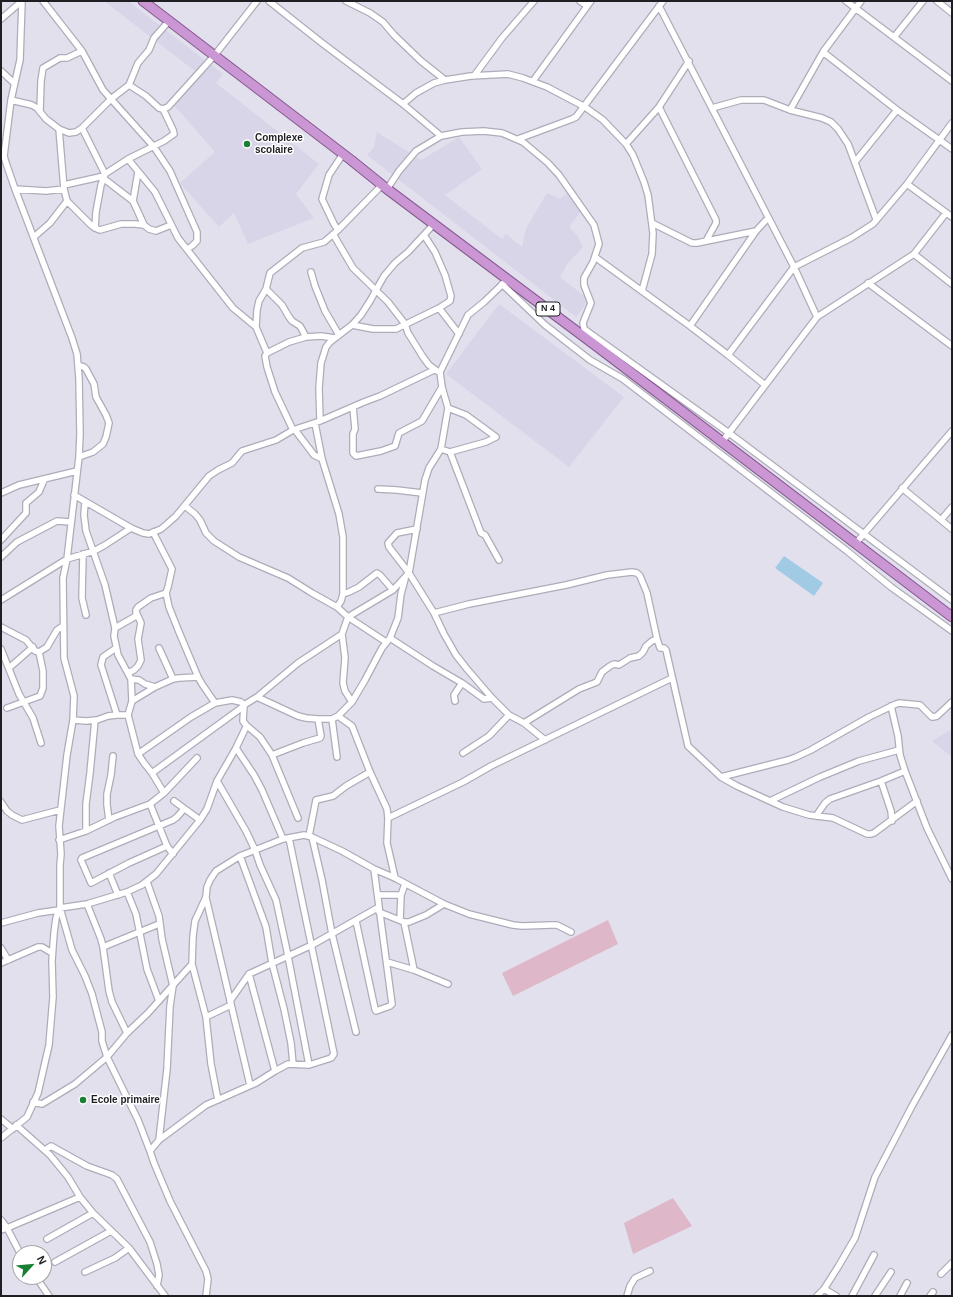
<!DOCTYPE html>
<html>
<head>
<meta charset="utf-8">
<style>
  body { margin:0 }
  #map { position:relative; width:953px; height:1297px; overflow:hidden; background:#e2e0ed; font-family:Arial,sans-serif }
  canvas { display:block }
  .frame { position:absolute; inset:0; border:2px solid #1f1e23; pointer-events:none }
  .north { position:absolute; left:12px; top:1245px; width:40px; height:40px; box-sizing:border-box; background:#fff; border:1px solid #a5a5a7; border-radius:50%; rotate:63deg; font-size:11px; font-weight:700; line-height:16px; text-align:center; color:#1f1e23 }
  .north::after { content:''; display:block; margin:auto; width:14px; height:18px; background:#187f33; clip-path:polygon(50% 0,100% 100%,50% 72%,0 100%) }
</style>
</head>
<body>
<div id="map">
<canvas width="953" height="1297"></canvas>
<div class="frame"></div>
<div class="north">N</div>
</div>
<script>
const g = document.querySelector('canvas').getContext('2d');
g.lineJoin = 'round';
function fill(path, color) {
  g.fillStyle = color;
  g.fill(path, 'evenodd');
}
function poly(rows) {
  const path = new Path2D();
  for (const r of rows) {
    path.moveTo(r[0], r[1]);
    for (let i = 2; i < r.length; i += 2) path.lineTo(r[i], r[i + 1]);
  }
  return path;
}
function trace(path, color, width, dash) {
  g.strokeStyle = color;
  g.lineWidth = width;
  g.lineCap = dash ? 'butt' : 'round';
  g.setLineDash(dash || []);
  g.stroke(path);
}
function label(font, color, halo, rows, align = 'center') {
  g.font = font + ' Arial,sans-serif';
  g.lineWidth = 3;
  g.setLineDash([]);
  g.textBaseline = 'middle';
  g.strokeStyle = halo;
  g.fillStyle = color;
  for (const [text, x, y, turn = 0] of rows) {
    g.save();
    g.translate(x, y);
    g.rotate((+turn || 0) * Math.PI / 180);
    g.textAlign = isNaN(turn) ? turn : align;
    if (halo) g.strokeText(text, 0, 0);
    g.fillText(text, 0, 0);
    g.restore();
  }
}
const built = poly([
  [104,1,128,1,223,74,216,83,319,164,296,194,314,218,248,244,234,213,219,227,180,183,215,152,173,104,200,75],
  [377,132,421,160,459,137,482,169,445,195,502,239,506,234,522,247,526,228,547,193,560,199,567,193,581,211,569,227,578,236,583,247,568,263,560,277,588,299,585,305,576,317,367,155,374,147],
  [499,304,624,397,569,467,446,374],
  [952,729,952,757,932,741]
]);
const green = poly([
  [608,920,618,944,513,996,502,973],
  [673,1198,692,1226,633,1254,624,1223]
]);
const water = poly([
  [784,556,823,583,814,596,775,568]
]);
const minor = poly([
  [22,1,20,60,11,100,4,156,6,163,15,189,72,338,77,354,79,378,80,434,79,457,67,559,63,578,64,658,74,696,73,720,67,755,59,826,61,854,60,865,60,908,72,950,85,976,92,994,102,1032,102,1041,107,1057,138,1120,150,1151,154,1163,170,1201,206,1271,208,1279,206,1296],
  [43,1,82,51,103,90,154,147,170,171,197,232,197,241,192,246,187,249],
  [269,1,322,43,403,104,441,136],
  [346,1,370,13,383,22,394,35,421,61,445,80],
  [580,1,587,6],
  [846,1,952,81],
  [937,1,952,13],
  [659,6,794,267,817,317],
  [1,19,22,1],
  [895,36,923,1],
  [823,52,897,110,952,149],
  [1,71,14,83],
  [474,76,502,38,534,1],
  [533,81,591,1],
  [129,85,146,96,159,108,163,109,168,107,214,56,257,1],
  [11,100,32,105,37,108,46,119,59,129,69,133,76,132,82,128,111,99,129,85,138,63,149,50,154,38,169,21],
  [403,104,416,93,434,83,445,80,471,76,508,74,523,78,547,87,585,107,603,120,626,144,633,155,644,182,648,195,653,233,652,254,642,291],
  [659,107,716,220,716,223,706,241],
  [712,108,741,100,764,100,790,110,822,118,831,122,838,129,848,144,876,219],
  [790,110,823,52,861,1],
  [40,112,41,81,43,68,60,58,67,58,82,51],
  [82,128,105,174],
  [59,129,64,189,67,201,91,225,95,228,100,230,121,224,135,224,144,225,149,229,156,231,171,225],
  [518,139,572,119,576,117,663,1],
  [626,144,659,107,689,61],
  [128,159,155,192,178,238,233,308,256,327,267,353,265,356,267,367,275,392,293,430],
  [855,162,897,110],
  [103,178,133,201,144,225],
  [907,184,952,217],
  [64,185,104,176],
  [15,189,46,191,64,189],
  [387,189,399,171,416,151,441,136,462,132,484,131,502,133,523,142,548,163,559,175,594,225,599,244,593,262,584,278,584,285,591,303,583,323,584,329,729,433,952,600],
  [133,201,138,172],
  [652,223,692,243,697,243,756,231],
  [95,228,96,212,101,185,105,174,128,159,164,141,174,134,173,130,163,109],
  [338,230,334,224,322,199,329,175,343,154],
  [333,234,353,268,388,302,405,324,408,333,423,357,429,365,437,371],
  [34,237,50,223,67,201],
  [914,254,952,284],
  [595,257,690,326,728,355,765,385],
  [311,272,315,286,325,311,339,335],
  [868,283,952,346],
  [502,284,545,325,590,360,623,379,847,551,891,587,952,631],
  [266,289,282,305,289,317,292,321,300,326,306,337],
  [439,308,459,334],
  [352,325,373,329,396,329,439,308,450,301,451,296,445,275,435,252,424,235],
  [690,326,756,231,768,218],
  [256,327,257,310,259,301,266,289,270,273,302,248,324,242,338,230,382,185],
  [267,353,289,342,306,337,321,336,335,338],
  [728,355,794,267,851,238,873,224,907,184,952,123],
  [78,365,84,367,86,369,94,384,96,397,106,415,109,423,106,437,103,444,93,452,79,457],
  [353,407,355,429,353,434,353,453,356,456,381,451,395,446,399,433,422,421,442,387],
  [320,421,319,388,321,363,326,347,330,342,352,325,361,315,370,301,384,276,395,263,408,252,434,224],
  [315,423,322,459,339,514,343,537,343,594,341,601,337,607],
  [295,430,314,455,322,459],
  [722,442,817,317,914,254,946,213],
  [441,449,450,452,486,442,496,437,466,415,448,408],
  [450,452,481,533,485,535,499,560],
  [902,488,952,529],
  [378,489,397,490,422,493],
  [1,493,19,485,77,471],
  [74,495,131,528,143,533,149,534,161,529,167,524,176,516,209,476,218,470,232,463,242,451,276,440,293,430,320,421,364,402,380,396,434,370],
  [85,502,84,515,86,531,105,585,115,628],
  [185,506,195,514,200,520,206,533,214,541,239,557,288,578,312,593,337,607,348,617,386,642],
  [941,520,952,507],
  [417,529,397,533,388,543,389,547,409,573,434,613,444,634,456,655,467,669,492,698,509,715,524,723,545,740],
  [153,532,172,569,168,587,166,593,151,598,138,607,136,610,136,616,115,628,114,636,118,655,131,679,132,701,128,715,138,754,144,763,152,773,164,793],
  [1,540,26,513,26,503,39,492,44,480],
  [856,543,952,431],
  [83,554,82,598,86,615],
  [1,557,17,542,57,521,71,522],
  [166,593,169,607,179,632,198,677,202,684,215,703,232,700,241,702,244,705],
  [343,594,349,592,359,587,377,573,380,575,393,590],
  [1,600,67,559,94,551,105,545,131,528],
  [434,613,469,604,566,585,607,575,632,572,637,573,640,576,647,593,657,639,652,641,646,646,643,652,639,656,630,658,619,665,614,664,610,666,602,672,597,682,579,689,524,723],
  [1,627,26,640,35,651,39,652,43,671,43,688,40,696,7,708],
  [342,634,345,658,343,683,345,691,352,702],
  [390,638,433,666,462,683,484,699,492,698],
  [657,639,660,648,664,648,666,650,688,746,721,777,737,786,783,807,809,815,833,818,867,834,871,834,874,833,917,801],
  [116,648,103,657,101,665,117,715],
  [159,648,173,679],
  [1,649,19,694,33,718,41,743],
  [39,652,47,647,57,630,63,626],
  [9,668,33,647],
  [128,673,134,670,138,666,141,660,138,639,141,623,136,612],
  [131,679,139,680,145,684,155,687],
  [257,697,298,716,306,718,318,719,332,719,338,716,352,726,370,772,387,809,388,818,387,843,395,878],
  [132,701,155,687,173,679,179,678,198,677],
  [455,701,454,695,462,683],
  [891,706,898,736,900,755,905,771,927,828,952,879],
  [338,716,352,702,365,680,382,648,390,638,398,618,401,594,405,579],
  [332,719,337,757],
  [73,720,86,721,97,720,108,716,117,715,128,715],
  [246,725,260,737,272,755,298,818],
  [236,748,254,775,262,790,283,839],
  [463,753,489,736,509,715],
  [138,754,191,717,215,703],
  [272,755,303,743,320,738,321,736,318,719],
  [152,773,244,706],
  [721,777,788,760,796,757,811,750,869,717,896,704,899,703,920,705,932,717,933,717,937,716,952,702],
  [217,781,246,831,255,850,260,865,276,900,287,951,309,1065],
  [174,801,200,820],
  [770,801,820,777,859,761,899,750],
  [1,802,7,811,12,815,22,820,60,810],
  [150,804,167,846,173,854],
  [816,816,825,803,830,799,881,781],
  [388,818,463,782,491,766,672,678],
  [109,820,107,805,107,794,111,775,113,756],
  [892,821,891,811,881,781,905,771],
  [86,831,86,804,90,773,95,720],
  [309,836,316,800,333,796,346,786,370,772],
  [312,837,322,880,332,934,356,1032],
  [59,840,86,831,115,817,150,804,164,793,197,758],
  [167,846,129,863,91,883,81,860,82,858,173,820,177,817,184,809],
  [240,856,266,927,272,963,284,1009,291,1043,293,1064],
  [109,873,118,895],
  [147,882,159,916,162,939,173,986,170,1006,167,1069,159,1140,206,1105,256,1083,275,1071,249,974,312,945,379,907],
  [127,892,136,914,147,969,159,1001],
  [378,895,401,895,405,884],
  [206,898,250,1085],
  [87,904,101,939,103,947],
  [60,908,87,904,127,892,142,885,156,874,200,820,207,809,217,781,236,748,246,727,246,725,243,721,244,705,257,697,298,663,342,634,348,617,393,590,406,576,409,573,425,480,429,468,441,449,448,408,442,387,440,372,468,315,484,302,508,279],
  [379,912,404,922,409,922,426,915,444,904],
  [400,920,401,895],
  [356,921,375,1009,376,1011,390,1006,392,1004,374,869],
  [404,922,414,970],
  [1,923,38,913,59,910],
  [1,948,8,960],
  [387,962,414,970,448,984],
  [1,963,38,947,42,947,52,953],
  [192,964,206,1017,211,1064,218,1100],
  [230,1001,249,974],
  [206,1017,231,1005],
  [127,1033,112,1002,109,991,103,947,159,924],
  [275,1071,288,1064,309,1065,328,1059,331,1058,334,1054,289,838],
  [33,1102,42,1104,75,1084,107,1057,127,1033,148,1013,192,964,193,936,195,921,206,897,207,887,210,880,216,871,240,856,283,839,304,835,312,837,342,851,374,869,395,878,444,904,469,914,513,925,522,926,551,925,557,925,571,932],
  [1,1119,13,1129],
  [16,1125,50,1155,68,1177,80,1197,93,1213,129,1248,165,1296],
  [1,1138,27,1117,38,1093,49,1045,53,997,52,961,54,933,56,918,59,909],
  [45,1150,51,1146,87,1166,112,1175,117,1179,150,1242,157,1264,159,1275,157,1286],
  [150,1151,159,1140],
  [1,1220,7,1228,20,1253],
  [1,1230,7,1228,80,1197],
  [47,1239,93,1213],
  [55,1262,111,1231],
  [85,1272,115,1258,129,1248],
  [941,1274,952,1263],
  [36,1277,49,1296],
  [824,1289,836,1296],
  [627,1296,630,1286,635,1278,650,1271],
  [817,1296,824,1289,838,1267,855,1238,875,1177,912,1106,952,1035],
  [852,1296,874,1255],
  [875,1296,891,1272],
  [900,1296,907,1283],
  [930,1296,933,1292]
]);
const trunk = poly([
  [143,1,351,160,387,189,599,348,952,617]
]);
const markers = [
  [247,144,4,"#187f33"],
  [83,1100,4,"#187f33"]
];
const shields = [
  [548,309,24]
];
const shieldNames = [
  ["N 4",548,309]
];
const poiNames = [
  ["Complexe",255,138],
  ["scolaire",255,150],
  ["Ecole primaire",91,1100]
];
fill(built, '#d8d5e9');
fill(green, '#deb7c8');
fill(water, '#a1cbe4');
trace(minor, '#adacb8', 8);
trace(trunk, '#865a8f', 11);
trace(minor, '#fff', 5.5);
trace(trunk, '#cb96d4', 9);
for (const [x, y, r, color] of markers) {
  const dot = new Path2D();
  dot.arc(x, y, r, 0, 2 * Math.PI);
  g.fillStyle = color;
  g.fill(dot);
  trace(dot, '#fff', 1.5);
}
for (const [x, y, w] of shields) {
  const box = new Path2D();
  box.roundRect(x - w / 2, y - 7, w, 14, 3);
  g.fillStyle = '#fff';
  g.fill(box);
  trace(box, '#1f1e23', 1);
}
label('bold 9px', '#1f1e23', null, shieldNames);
label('bold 10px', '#1f1e23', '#fff', poiNames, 'left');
</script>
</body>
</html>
